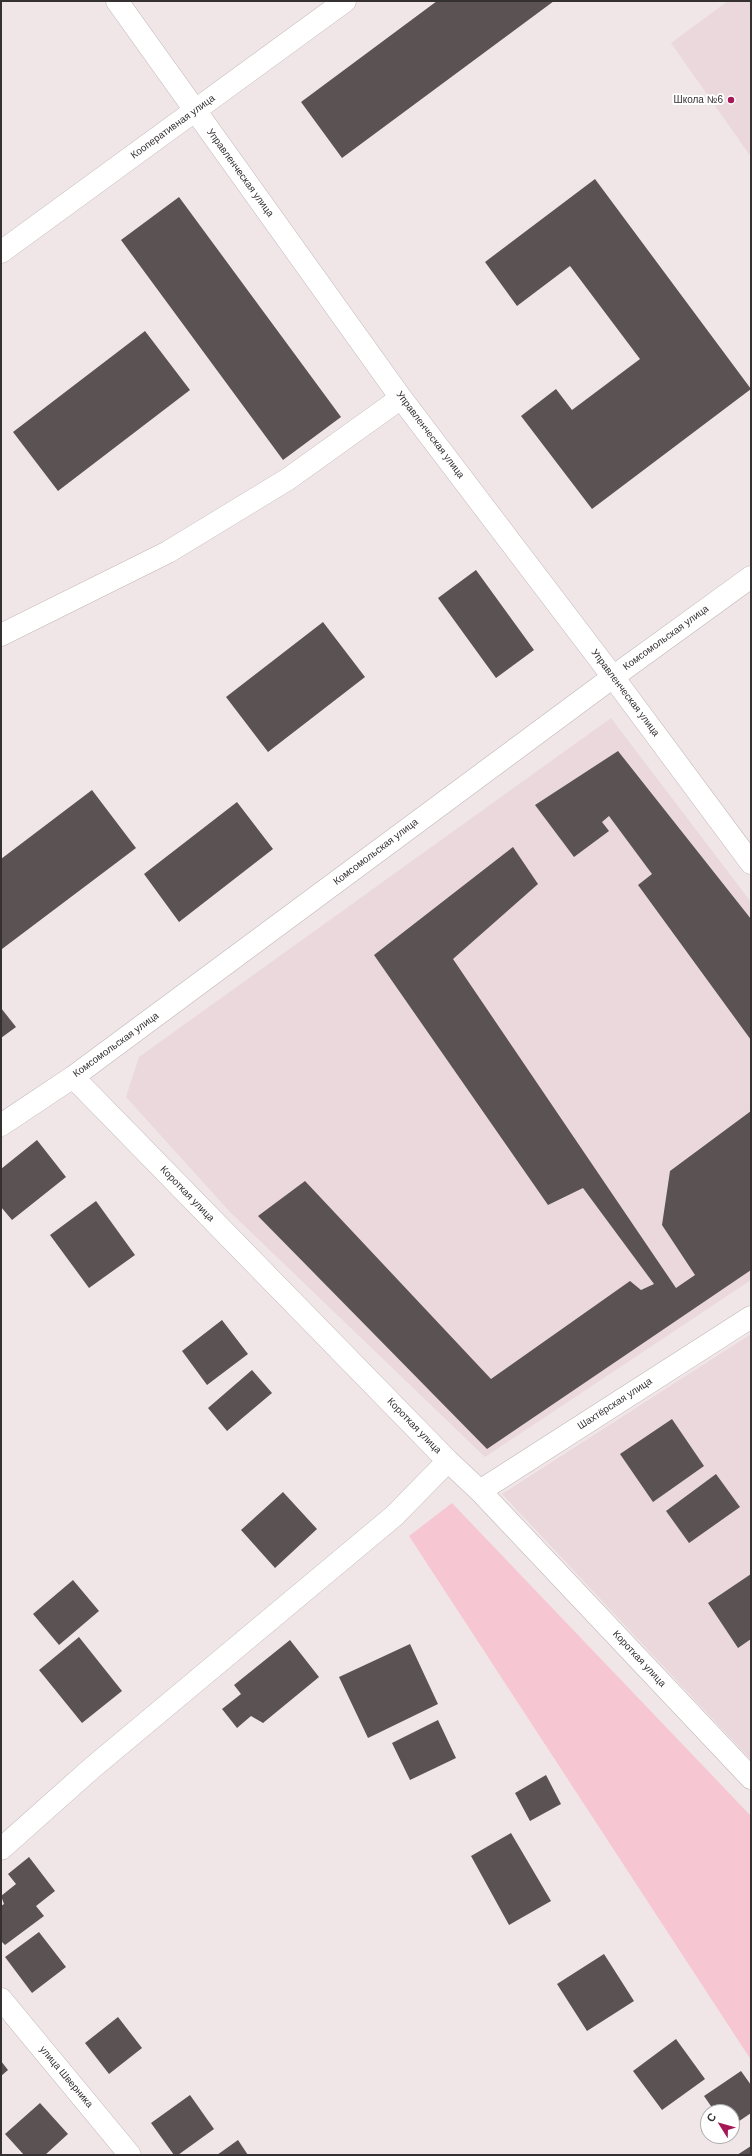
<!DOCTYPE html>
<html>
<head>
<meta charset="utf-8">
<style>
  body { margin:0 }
  #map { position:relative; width:752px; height:2156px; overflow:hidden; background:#f0e6e8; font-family:Helvetica,sans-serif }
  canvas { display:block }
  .frame { position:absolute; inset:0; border:2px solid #353132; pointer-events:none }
  .north { position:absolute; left:700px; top:2104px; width:40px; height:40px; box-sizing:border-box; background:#fff; border:1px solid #aeadad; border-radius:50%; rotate:307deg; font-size:11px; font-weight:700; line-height:16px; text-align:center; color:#353132 }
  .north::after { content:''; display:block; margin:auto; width:14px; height:18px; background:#a61756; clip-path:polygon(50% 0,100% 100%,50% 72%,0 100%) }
</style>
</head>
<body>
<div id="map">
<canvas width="752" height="2156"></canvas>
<div class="frame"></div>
<div class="north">С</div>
</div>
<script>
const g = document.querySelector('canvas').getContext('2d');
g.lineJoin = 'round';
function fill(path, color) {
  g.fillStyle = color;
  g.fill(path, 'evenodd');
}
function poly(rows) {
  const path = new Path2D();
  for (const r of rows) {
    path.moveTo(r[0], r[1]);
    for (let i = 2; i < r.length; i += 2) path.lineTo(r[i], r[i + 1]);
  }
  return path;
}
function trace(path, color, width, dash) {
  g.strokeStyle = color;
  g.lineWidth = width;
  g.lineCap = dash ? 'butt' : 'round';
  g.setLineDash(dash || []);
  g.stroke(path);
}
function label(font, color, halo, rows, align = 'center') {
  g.font = font + ' Helvetica,sans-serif';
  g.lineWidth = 4;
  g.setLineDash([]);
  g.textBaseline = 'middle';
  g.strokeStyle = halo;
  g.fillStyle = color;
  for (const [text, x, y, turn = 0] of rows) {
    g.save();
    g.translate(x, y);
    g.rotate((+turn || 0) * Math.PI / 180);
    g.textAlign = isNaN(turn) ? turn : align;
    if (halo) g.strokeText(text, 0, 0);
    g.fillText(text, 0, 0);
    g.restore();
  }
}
const built = poly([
  [728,1,751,1,751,157,671,43],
  [611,718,751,902,751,1280,485,1457,230,1212,126,1097,139,1057],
  [751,1334,751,1760,502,1494]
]);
const green = poly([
  [452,1503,751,1816,751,2060,409,1536]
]);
const building = poly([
  [437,1,554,1,342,158,301,102],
  [595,179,751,389,592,509,521,416,556,389,572,410,640,359,570,266,517,306,485,262],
  [179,197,341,417,283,460,121,240],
  [145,331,190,390,58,491,13,432],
  [476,570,534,650,496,678,438,598],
  [323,622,365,677,268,752,226,697],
  [618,751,751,919,751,1040,638,885,652,874,609,816,602,822,609,831,574,857,535,805],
  [92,790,136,848,2,949,1,859],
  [237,802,273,849,179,922,144,874],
  [513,847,538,884,453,959,676,1288,695,1275,662,1225,670,1171,751,1111,751,1270,487,1449,258,1216,305,1181,491,1379,630,1281,641,1290,654,1284,583,1188,548,1205,374,955],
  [1,1008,16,1027,1,1038],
  [37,1140,66,1177,12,1220,1,1207,1,1169],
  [96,1201,135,1255,89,1288,50,1235],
  [222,1320,248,1354,207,1385,182,1351],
  [252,1370,272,1393,227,1431,208,1408],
  [672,1419,704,1466,653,1502,620,1454],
  [716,1474,740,1507,689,1543,666,1511],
  [283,1492,317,1529,275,1568,241,1530],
  [751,1574,751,1639,738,1648,708,1603],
  [73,1580,99,1611,59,1645,33,1614],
  [79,1637,122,1691,82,1723,39,1670],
  [290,1640,319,1677,263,1723,251,1716,237,1728,222,1709,241,1694,234,1685],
  [410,1644,438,1704,368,1738,339,1677],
  [438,1720,456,1758,410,1780,392,1743],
  [546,1775,561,1804,530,1821,515,1793],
  [511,1833,551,1901,509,1925,471,1856],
  [29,1857,55,1891,36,1906,44,1916,5,1945,1,1941,1,1906,4,1904,1,1896,16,1884,8,1874],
  [39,1932,66,1967,32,1993,5,1957],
  [604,1954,634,2001,587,2031,557,1984],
  [118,2017,142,2048,109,2074,85,2043],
  [676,2039,705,2079,662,2110,633,2071],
  [1,2061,8,2070,1,2076],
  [741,2071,751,2085,751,2113,732,2126,732,2112,715,2112,704,2096],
  [190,2095,214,2129,178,2155,174,2155,151,2123],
  [40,2103,68,2134,45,2155,24,2155,5,2134],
  [238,2140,248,2155,217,2155],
  [751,2146,751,2155,737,2155]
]);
const minor = poly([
  [117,1,401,398,613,677,751,863],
  [1,252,345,1],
  [1,635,168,552,288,479,401,398],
  [73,1077,448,1461,480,1491,751,1778],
  [1,1125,73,1077,613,677,751,577],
  [480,1491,751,1317],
  [1,1849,92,1768,394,1516,448,1461],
  [1,1999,130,2155]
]);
const markers = [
  [731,100,4,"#a61756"]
];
const poiNames = [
  ["Школа №6",723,100]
];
const streetNames = [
  ["Кооперативная улица",173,127,-36],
  ["Управленческая улица",240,173,54],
  ["Управленческая улица",430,435,53],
  ["Комсомольская улица",666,638,-36],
  ["Управленческая улица",625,693,53],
  ["Комсомольская улица",376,852,-37],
  ["Комсомольская улица",116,1045,-36],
  ["Короткая улица",187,1194,46],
  ["Шахтёрская улица",615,1404,-33],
  ["Короткая улица",414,1426,46],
  ["Короткая улица",639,1659,47],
  ["улица Шверника",66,2077,50]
];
fill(built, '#ead8dd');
fill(green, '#f6c7d3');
fill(building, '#5b5254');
trace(minor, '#c0b6b8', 23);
trace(minor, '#fff', 22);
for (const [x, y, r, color] of markers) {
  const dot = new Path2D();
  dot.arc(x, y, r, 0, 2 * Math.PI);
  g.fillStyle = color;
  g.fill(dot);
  trace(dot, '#fff', 1.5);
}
label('10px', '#353132', '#fff', poiNames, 'right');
label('10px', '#353132', '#fff', streetNames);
</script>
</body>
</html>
